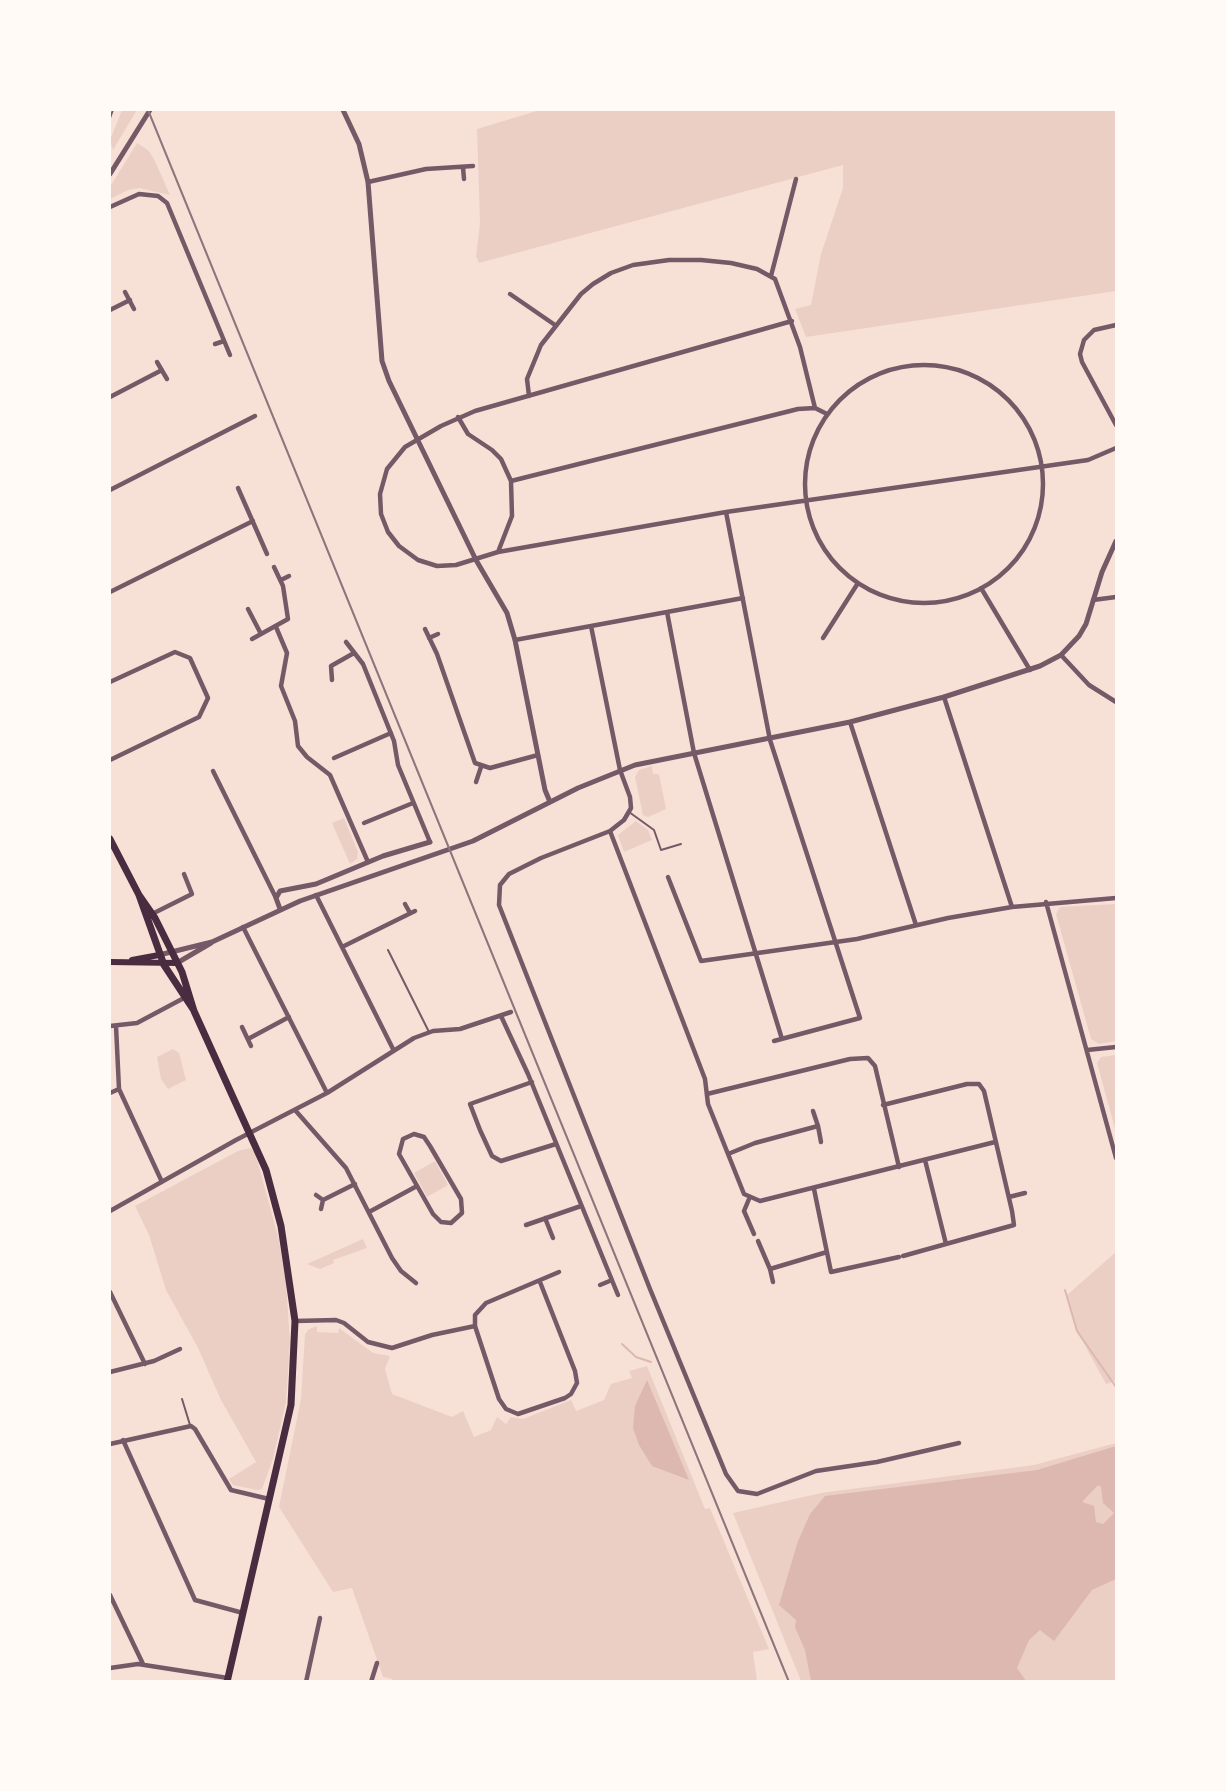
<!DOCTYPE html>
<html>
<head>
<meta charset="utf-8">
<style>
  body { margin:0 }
  #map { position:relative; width:1226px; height:1791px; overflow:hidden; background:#f7e1d7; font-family:Cabin,sans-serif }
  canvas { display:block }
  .frame { position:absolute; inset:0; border:111px solid #fffaf5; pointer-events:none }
</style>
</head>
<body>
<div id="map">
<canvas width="1226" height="1791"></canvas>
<div class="frame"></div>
</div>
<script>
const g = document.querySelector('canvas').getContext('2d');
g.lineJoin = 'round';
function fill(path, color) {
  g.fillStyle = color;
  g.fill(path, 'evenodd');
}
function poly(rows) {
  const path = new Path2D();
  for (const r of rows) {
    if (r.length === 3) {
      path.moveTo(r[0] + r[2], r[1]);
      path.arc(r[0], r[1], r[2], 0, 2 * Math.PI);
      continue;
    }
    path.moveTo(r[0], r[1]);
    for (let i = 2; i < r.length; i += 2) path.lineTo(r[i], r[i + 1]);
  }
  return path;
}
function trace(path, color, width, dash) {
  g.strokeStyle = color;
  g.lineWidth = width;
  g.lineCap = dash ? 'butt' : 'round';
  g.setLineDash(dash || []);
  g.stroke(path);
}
const green = poly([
  [122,110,137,110,113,150,110,140],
  [540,110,832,110,833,114,833,110,1116,110,1116,291,806,337,795,309,811,305,821,254,843,188,843,165,479,263,476,256,480,223,477,129],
  [137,143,148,150,154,159,170,195,139,188,128,190,110,199,110,187],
  [652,766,653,774,659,774,666,809,648,817,643,815,635,777,639,770],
  [344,818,358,852,357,859,350,864,332,823],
  [636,821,648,830,652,840,624,852,618,835],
  [1116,904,1116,1041,1099,1044,1091,1039,1056,914,1060,907],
  [173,1049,179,1053,186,1080,168,1089,161,1079,157,1057],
  [1116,1055,1116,1132,1097,1063,1101,1057],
  [250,1148,255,1152,279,1240,286,1283,290,1341,286,1402,273,1459,262,1489,257,1490,233,1485,229,1479,256,1462,221,1400,198,1348,166,1290,149,1235,135,1206,238,1151],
  [435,1161,448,1185,427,1197,414,1173],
  [363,1239,367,1248,333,1260,334,1263,320,1269,307,1264],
  [1116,1252,1116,1381,1106,1384,1077,1331,1067,1295],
  [317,1326,317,1332,338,1333,339,1328,373,1353,390,1356,385,1369,392,1394,452,1417,463,1411,474,1437,491,1430,497,1417,506,1424,511,1417,523,1419,571,1400,576,1411,604,1400,611,1384,632,1378,629,1371,647,1366,705,1509,710,1508,769,1649,753,1652,757,1681,393,1681,392,1679,383,1677,352,1588,333,1592,279,1507,301,1399,305,1334,309,1329],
  [1116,1443,1116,1681,801,1681,733,1513,821,1493,1034,1465]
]);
const water = poly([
  [647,1380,689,1480,652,1466,639,1445,633,1428,635,1406],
  [1116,1446,1116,1579,1092,1590,1054,1641,1040,1630,1029,1640,1017,1668,1026,1681,811,1681,805,1650,795,1627,796,1620,779,1605,798,1541,810,1514,825,1496,1037,1470],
  [1098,1485,1101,1487,1103,1503,1114,1513,1103,1524,1096,1522,1094,1506,1082,1502]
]);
const stream = poly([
  [1065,1290,1077,1331,1116,1387],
  [622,1344,636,1357,651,1362]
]);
const service = poly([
  [110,118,113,110],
  [629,812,654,830,661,850,681,844],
  [388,950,429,1032],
  [182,1399,190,1425]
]);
const minor = poly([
  [463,167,464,179],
  [368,182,426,169,473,166],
  [110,207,139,194,158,196,167,203,230,355],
  [771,276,796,179],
  [125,292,134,309],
  [510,294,555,325],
  [110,310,130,300],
  [792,321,475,411,441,426,405,447,387,469,380,494,381,514,388,532,399,546,418,560,437,566,456,565,498,552,726,512,1088,460,1116,448],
  [1116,325,1094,330,1084,340,1080,354,1082,362,1116,425],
  [215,344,224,341],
  [157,362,167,379],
  [924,484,119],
  [529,396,527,379,541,345,581,294,593,284,611,273,633,265,669,260,701,260,731,263,757,269,775,279,800,347,815,408],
  [110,397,162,370],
  [458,417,468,434,492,450,501,459,511,481,512,516,498,552],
  [511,481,798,409,815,408,827,414],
  [238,488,267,554],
  [110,490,255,416],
  [726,512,770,740,860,1018,774,1041],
  [281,580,289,576],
  [981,588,1030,670],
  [110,592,253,521],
  [1093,600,1116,597],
  [248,609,261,634],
  [667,612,694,753,782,1039],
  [591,626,620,770,630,797,631,808,624,820,610,831,541,858,509,874,500,885,499,905,650,1289,726,1474,738,1491,757,1494,816,1471,877,1462,959,1443],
  [276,627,287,653,281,686,295,721,298,746,307,757,330,775,368,862],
  [425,629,437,654,475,763,490,768,538,755],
  [429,638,438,634],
  [823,638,858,583],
  [252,639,288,619,283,586,274,567],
  [515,640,743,598],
  [346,642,363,664,394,741,398,765,430,842],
  [1061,655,1089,685,1116,702],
  [332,680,331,666,354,653],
  [110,682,175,652,190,658,208,698,199,717,110,760],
  [944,697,1012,907],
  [850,722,916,925],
  [334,758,391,733],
  [213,771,276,898],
  [476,782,481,767],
  [364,823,413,803],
  [610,831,705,1079,708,1104,744,1194,760,1201,995,1142],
  [668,877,701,961,857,939,948,918,1012,907,1116,898],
  [316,895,393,1049],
  [1046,902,1116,1158],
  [405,904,410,913],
  [152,914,192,894,184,874],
  [243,927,327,1093],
  [342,947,415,911],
  [501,1016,528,1074,618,1295],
  [110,1026,137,1023,184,998],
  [116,1026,119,1089,162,1182],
  [242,1027,251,1046],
  [248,1039,289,1017],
  [1087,1050,1116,1047],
  [532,1082,470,1104,480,1130,492,1156,501,1161,556,1144],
  [110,1093,119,1089],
  [707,1094,850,1059,868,1058,875,1066,899,1167],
  [883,1105,967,1084,979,1084,984,1091,1012,1211,1014,1225,903,1256],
  [295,1110,346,1168,392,1258,401,1271,416,1283],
  [813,1111,818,1126],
  [414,1134,424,1137,430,1146,461,1199,462,1213,451,1223,441,1222,433,1214,399,1154,403,1139,414,1134],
  [728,1154,755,1143,818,1126,821,1142],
  [925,1160,946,1244],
  [814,1189,831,1272,899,1257],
  [316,1195,323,1200,321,1209],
  [1009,1197,1025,1193],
  [749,1199,744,1211,754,1234],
  [323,1200,355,1184],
  [110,1211,236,1140,327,1093,414,1038,433,1031,460,1029,511,1012],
  [369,1212,417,1186],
  [545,1218,553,1238],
  [526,1225,581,1206],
  [758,1241,770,1269],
  [540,1282,575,1371,577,1383,571,1394,565,1398,518,1414,506,1409,499,1399,475,1326,475,1315,486,1303,559,1272],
  [773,1282,770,1269,827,1252],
  [600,1285,612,1280],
  [110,1292,145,1364],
  [295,1321,336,1320,344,1323,368,1342,392,1348,432,1335,475,1326],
  [110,1372,154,1361,180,1349],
  [123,1440,195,1600,243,1613],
  [110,1444,191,1426,195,1429,231,1490,269,1499],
  [110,1595,143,1664],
  [110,1668,138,1664,228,1678],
  [306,1682,320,1618],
  [371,1682,377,1663]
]);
const tertiary = poly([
  [343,110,359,144,368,182,382,361,389,381,476,560,507,613,515,640,545,790,550,802],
  [110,174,150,110],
  [280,909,276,898,280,891,316,884,383,856,430,842],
  [159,955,212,942,300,901,473,841,578,788,635,765,850,722,944,697,1040,666,1061,655,1079,636,1086,624,1102,572,1116,541],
  [177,963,211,943]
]);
const secondary = poly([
  [132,960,159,955],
  [110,962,177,963]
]);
const primary = poly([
  [110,839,139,895,164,965,193,1009],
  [139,895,155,918,182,972,194,1011,266,1170,281,1226,295,1321,291,1405,227,1682]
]);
const rail = poly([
  [148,110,789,1682]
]);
fill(green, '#ebcfc5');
fill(water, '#dcb8b0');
trace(stream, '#dcb8b0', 2);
trace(service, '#755966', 2);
trace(minor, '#755966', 4.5);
trace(tertiary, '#755966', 5);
trace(secondary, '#4a2c40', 6);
trace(primary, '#4a2c40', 7);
trace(rail, '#8f747c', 2);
</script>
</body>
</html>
